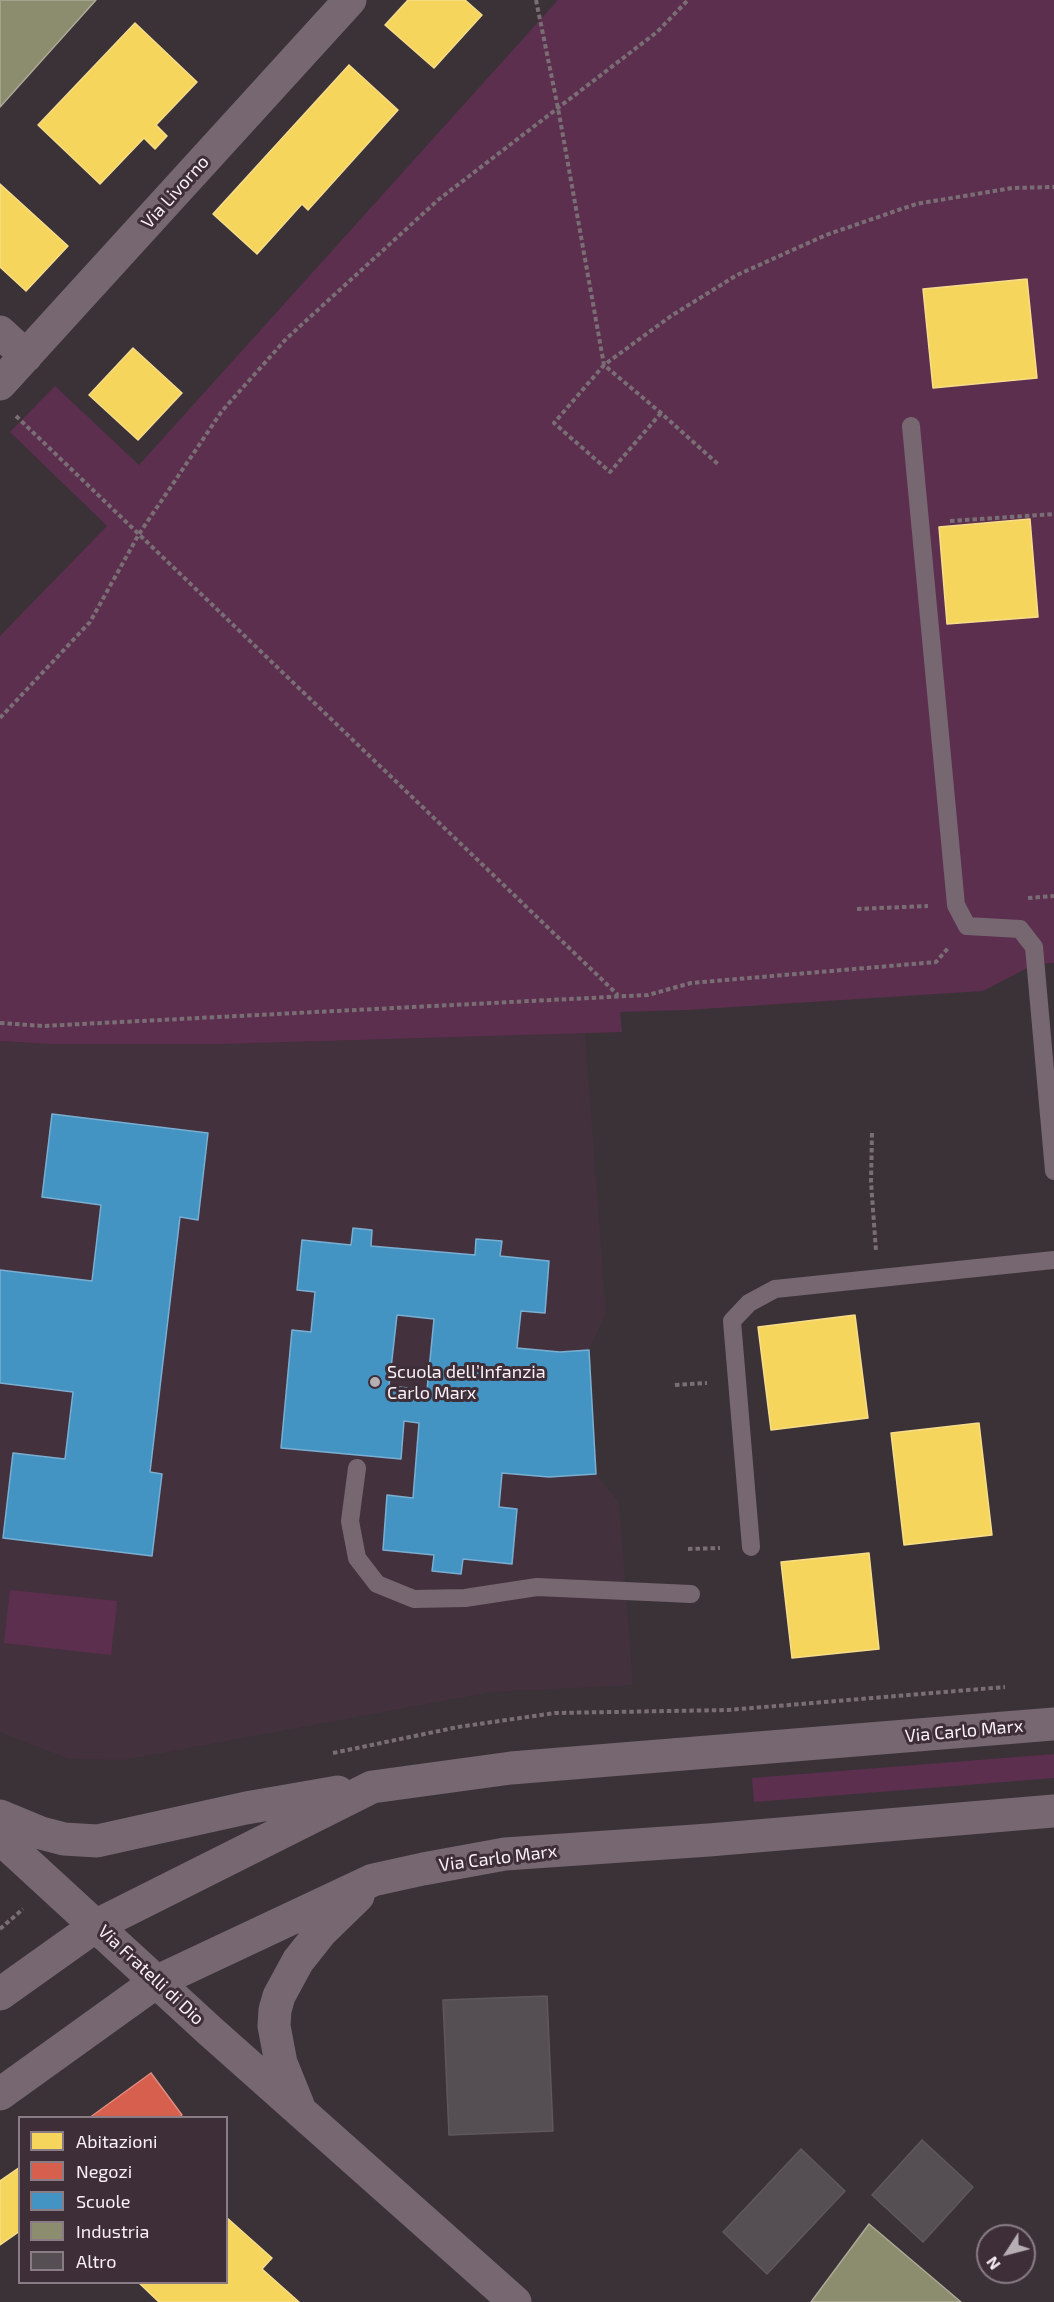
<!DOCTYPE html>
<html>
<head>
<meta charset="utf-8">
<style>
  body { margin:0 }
  #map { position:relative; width:1054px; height:2302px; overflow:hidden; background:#3a3237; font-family:"Exo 2",sans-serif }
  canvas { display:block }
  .legend { position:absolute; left:18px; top:2116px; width:210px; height:168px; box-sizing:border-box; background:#3d2e38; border:2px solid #897c84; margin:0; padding:8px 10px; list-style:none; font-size:18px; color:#faf0f6 }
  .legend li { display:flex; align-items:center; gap:12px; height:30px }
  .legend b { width:30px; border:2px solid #897c84 }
  .north { position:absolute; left:976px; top:2224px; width:60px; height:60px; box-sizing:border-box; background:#3d2e38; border:2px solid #897c84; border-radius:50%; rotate:234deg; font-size:16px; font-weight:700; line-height:24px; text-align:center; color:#faf0f6 }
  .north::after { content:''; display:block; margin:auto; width:21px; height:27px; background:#b7aeb3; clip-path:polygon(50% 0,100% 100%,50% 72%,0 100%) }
</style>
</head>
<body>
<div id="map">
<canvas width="1054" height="2302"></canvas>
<ul class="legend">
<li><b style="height:16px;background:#f6d55c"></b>Abitazioni</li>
<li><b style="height:16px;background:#d6604d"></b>Negozi</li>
<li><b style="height:16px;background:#4393c3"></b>Scuole</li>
<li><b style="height:16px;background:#8c8c6e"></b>Industria</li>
<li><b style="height:16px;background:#554e52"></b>Altro</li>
</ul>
<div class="north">N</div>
</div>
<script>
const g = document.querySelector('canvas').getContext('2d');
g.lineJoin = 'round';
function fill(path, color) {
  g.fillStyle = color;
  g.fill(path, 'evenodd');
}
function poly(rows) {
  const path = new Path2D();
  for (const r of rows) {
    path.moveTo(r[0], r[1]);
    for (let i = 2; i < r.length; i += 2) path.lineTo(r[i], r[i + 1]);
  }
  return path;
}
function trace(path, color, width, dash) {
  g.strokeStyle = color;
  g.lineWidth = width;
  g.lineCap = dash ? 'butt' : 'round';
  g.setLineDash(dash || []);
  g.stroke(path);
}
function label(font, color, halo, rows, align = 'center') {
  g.font = font + ' "Exo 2",sans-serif';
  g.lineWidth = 6;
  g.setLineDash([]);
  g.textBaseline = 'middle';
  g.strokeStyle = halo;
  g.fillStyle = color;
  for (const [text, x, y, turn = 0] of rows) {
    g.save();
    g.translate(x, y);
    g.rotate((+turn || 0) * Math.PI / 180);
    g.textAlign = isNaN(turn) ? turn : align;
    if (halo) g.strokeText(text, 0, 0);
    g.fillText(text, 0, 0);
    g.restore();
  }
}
const built = poly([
  [585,1033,606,1313,589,1350,596,1474,619,1502,633,1685,492,1692,124,1760,69,1759,0,1732,0,1041,52,1044,222,1044]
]);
const green = poly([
  [558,0,1054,0,1054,963,1035,964,983,991,686,1010,620,1012,622,1032,222,1044,52,1044,0,1041,0,636,107,526,10,432,55,386,139,465],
  [10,1590,117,1601,111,1655,4,1643],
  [1054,1754,1054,1778,754,1802,752,1778]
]);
const homes = poly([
  [408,0,465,0,482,15,434,68,385,25,408,0],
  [135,23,197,82,156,125,167,136,155,149,144,138,100,184,38,125,135,23],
  [349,65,398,110,308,210,302,204,257,254,213,214,349,65],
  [0,184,68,246,26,291,0,267,0,184],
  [1027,279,1037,378,933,388,923,289,1027,279],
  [133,348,182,393,138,440,89,395,133,348],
  [1030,519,1038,617,947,624,939,527,1030,519],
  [855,1315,868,1418,771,1430,758,1327,855,1315],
  [979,1423,992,1535,904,1545,891,1433,979,1423],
  [869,1553,879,1649,792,1658,781,1562,869,1553],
  [20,2167,20,2231,0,2245,0,2181,20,2167],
  [226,2217,272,2258,262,2269,299,2302,159,2302,138,2282,226,2282,226,2217]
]);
const shops = poly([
  [151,2073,182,2115,178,2118,89,2118,151,2073]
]);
const schools = poly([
  [52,1114,208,1133,198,1220,180,1217,150,1472,162,1474,152,1556,3,1538,13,1453,65,1459,73,1392,0,1383,0,1270,92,1281,101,1205,42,1197,52,1114],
  [353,1228,372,1230,371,1246,475,1255,476,1239,502,1241,500,1256,549,1261,545,1313,521,1311,517,1348,560,1352,589,1350,596,1474,549,1477,502,1473,499,1507,517,1509,512,1564,463,1559,461,1574,432,1571,434,1555,383,1550,387,1495,413,1498,419,1423,404,1421,401,1459,281,1448,292,1330,311,1332,315,1292,297,1290,302,1240,351,1245,353,1228],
  [397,1315,434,1319,427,1390,389,1386,397,1315]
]);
const industry = poly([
  [0,0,96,0,0,107,0,0],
  [869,2224,961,2302,811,2302,869,2224]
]);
const building = poly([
  [547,1996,553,2131,449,2135,443,2000,547,1996],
  [922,2140,973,2187,923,2242,872,2195,922,2140],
  [801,2149,845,2191,767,2274,723,2232,801,2149]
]);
const path = poly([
  [536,0,558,108,604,365,671,316,737,275,826,235,916,204,1012,188,1054,187],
  [661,413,610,472,554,423,604,365,661,413,719,465],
  [16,416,618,995],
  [950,521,1054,514],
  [0,718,90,622,139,534,222,411,286,339,438,200,657,32,688,0],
  [1028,898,1054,896],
  [857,909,928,906],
  [0,1023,43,1026,648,995,691,983,936,962,949,947],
  [872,1133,871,1182,876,1251],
  [675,1385,707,1383],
  [688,1549,720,1548],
  [333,1753,458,1727,555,1713,728,1710,1005,1687],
  [0,1929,23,1909]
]);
const service = poly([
  [911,426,956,905,967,926,1020,929,1034,947,1054,1171],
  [357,1468,350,1521,357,1558,377,1584,414,1599,465,1598,537,1587,691,1594],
  [751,1547,732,1321,749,1303,775,1289,1054,1260]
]);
const minor = poly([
  [0,332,26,356],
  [0,384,350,0],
  [0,1816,41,1833,64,1839,97,1841,246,1808,338,1792],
  [0,1838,209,2030,515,2302],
  [0,1994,97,1925,372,1787,511,1768,1054,1724],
  [0,2094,156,1982,373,1880,423,1869,505,1854,709,1840,1054,1811],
  [298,2105,281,2063,274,2026,275,2010,279,1996,298,1961,321,1932,358,1896]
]);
const markers = [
  [375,1382,6,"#b7aeb3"]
];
const streetNames = [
  ["Via Livorno",175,192,-48],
  ["Via Carlo Marx",964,1731,-5],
  ["Via Carlo Marx",498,1858,-7],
  ["Via Fratelli di Dio",151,1975,43]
];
const poiNames = [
  ["Scuola dell’Infanzia",387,1372],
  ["Carlo Marx",387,1393]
];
fill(built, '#44313e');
fill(green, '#5d2f4f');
fill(homes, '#f6d55c');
trace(homes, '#f7dd8a', 1.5);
fill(shops, '#d6604d');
trace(shops, '#e18b80', 1.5);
fill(schools, '#4393c3');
trace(schools, '#7aafd2', 1.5);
fill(industry, '#8c8c6e');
trace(industry, '#adaa97', 1.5);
fill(building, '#554e52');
trace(building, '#5e585c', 1.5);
trace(path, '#7a6e75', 4, [4.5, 3]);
trace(service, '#766771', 18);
trace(minor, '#766771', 33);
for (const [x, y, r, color] of markers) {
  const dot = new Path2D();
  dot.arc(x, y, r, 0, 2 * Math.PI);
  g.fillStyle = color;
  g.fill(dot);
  trace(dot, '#3d2e38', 2);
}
label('18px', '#faf0f6', '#3d2e38', streetNames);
label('18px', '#faf0f6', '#3d2e38', poiNames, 'left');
</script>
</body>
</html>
